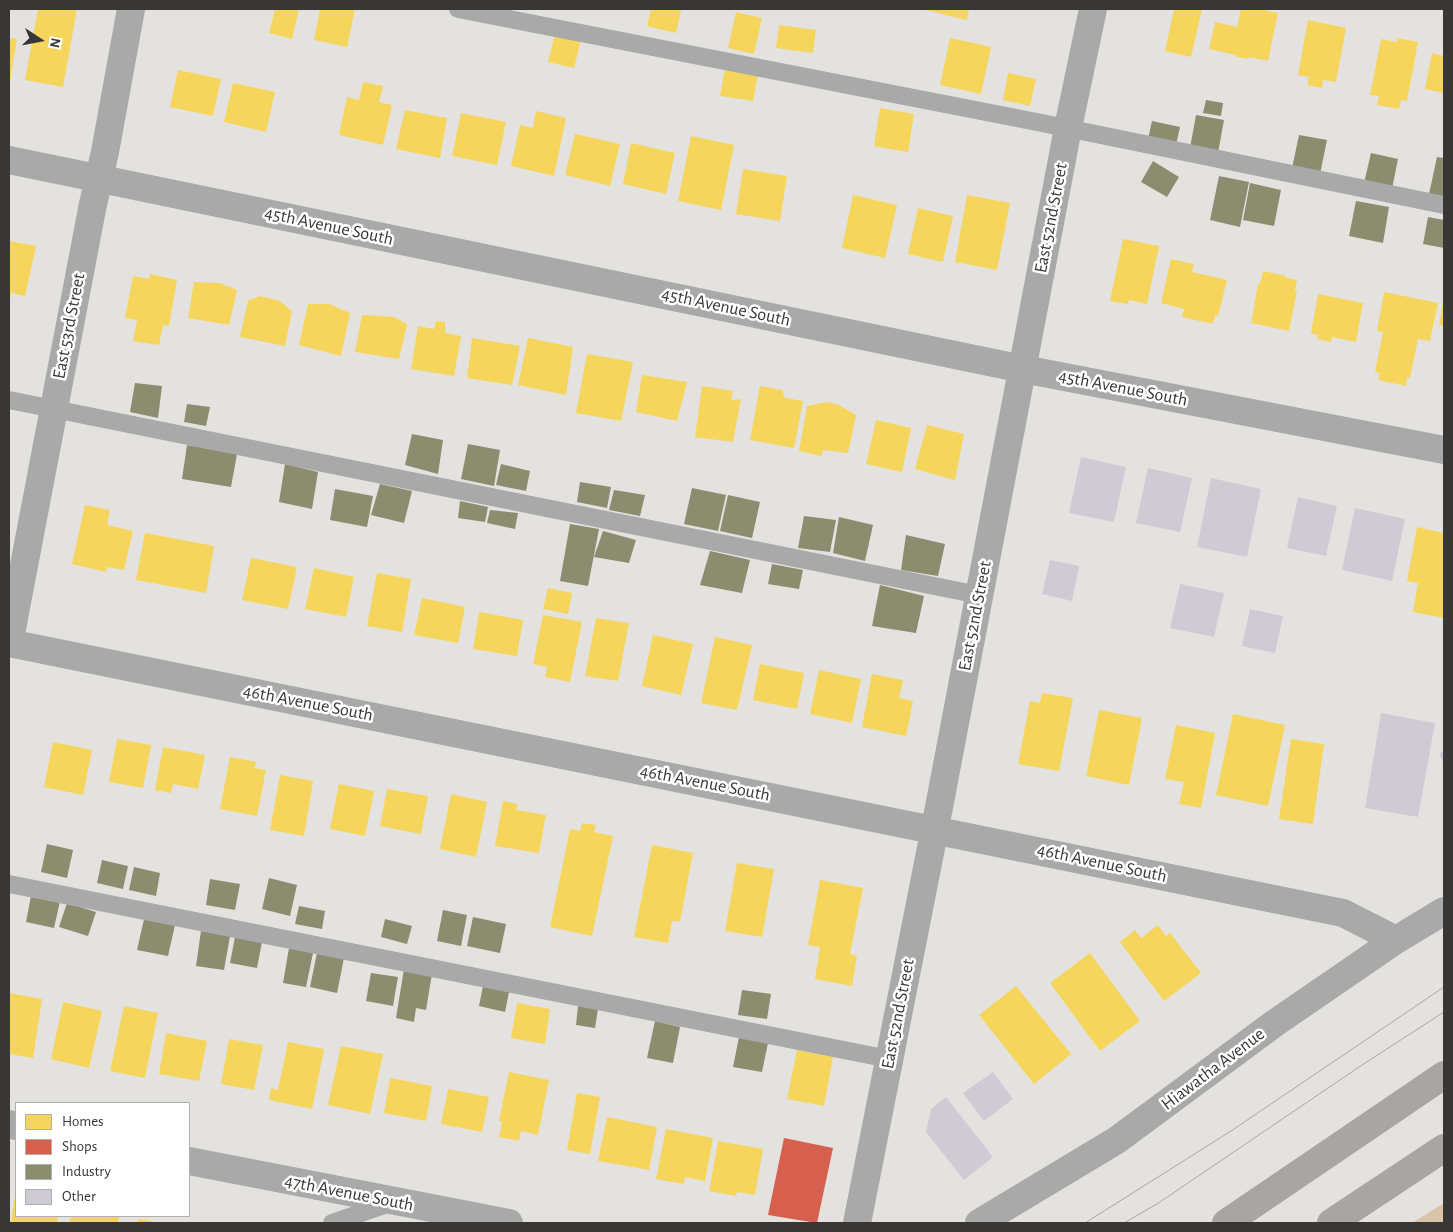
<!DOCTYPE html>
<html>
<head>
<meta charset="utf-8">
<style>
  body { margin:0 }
  #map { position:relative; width:1453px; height:1232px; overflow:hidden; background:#e4e2df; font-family:"Alegreya Sans",sans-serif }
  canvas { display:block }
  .frame { position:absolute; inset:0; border:10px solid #393735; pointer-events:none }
  .legend { position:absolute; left:15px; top:1102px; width:175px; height:115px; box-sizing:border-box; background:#fff; border:1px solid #b0afae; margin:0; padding:6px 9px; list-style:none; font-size:15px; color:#393735 }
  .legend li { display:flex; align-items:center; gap:10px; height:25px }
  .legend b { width:25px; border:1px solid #b0afae }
  .north { position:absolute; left:15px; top:15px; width:50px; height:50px; -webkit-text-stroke:4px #fff; paint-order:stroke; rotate:101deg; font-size:14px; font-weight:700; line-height:20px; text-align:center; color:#393735 }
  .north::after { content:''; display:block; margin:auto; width:18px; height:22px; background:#393735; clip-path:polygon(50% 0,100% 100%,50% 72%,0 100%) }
</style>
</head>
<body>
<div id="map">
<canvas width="1453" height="1232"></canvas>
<div class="frame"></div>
<ul class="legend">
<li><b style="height:14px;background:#f6d55c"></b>Homes</li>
<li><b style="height:14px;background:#d6604d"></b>Shops</li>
<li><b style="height:14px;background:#8c8c6e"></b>Industry</li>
<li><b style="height:14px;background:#cfcbd5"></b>Other</li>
</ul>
<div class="north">N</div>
</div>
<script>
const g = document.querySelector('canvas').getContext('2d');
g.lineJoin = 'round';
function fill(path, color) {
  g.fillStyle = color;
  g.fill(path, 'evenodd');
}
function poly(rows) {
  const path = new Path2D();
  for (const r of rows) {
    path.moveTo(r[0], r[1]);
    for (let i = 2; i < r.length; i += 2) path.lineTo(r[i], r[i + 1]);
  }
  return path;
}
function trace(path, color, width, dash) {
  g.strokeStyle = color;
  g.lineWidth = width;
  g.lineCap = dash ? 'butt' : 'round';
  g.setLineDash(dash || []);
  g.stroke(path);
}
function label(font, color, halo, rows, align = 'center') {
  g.font = font + ' "Alegreya Sans",sans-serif';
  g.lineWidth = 5;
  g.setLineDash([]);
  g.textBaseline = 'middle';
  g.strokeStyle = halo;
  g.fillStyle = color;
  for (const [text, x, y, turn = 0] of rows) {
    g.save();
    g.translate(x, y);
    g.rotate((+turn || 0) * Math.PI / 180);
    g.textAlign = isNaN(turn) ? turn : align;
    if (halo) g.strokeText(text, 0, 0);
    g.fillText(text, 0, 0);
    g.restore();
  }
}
const green = poly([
  [1444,1203,1444,1223,1412,1223]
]);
const homes = poly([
  [38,9,77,9,63,87,25,80],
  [275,9,299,9,292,39,269,33],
  [320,9,355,9,347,47,314,40],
  [651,9,681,10,676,33,647,26],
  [921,9,969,9,967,20],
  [1174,9,1202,9,1191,57,1165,51],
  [1241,9,1259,9,1278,13,1268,61,1249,57,1248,59,1236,57,1236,55,1209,49,1215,22,1237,27],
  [736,12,762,18,754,54,728,48],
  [1308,20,1346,28,1336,82,1323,80,1322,88,1307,85,1309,77,1298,75],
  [779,25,816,30,813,53,776,48],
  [555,34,581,40,574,68,548,62],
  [9,38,17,39,10,81,9,81],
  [950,38,991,47,981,94,940,85],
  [1397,38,1418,42,1407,101,1401,100,1399,109,1377,105,1379,96,1370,95,1381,39,1397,42],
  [1432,53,1444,56,1444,93,1425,89],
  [725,68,758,74,753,101,720,96],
  [178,70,221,79,213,116,170,107],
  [1008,73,1036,79,1030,106,1003,100],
  [363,82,383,86,379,102,392,105,383,145,339,135,347,97,359,100],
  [233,83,275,92,266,132,224,122],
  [880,108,914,114,908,152,874,146],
  [405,110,447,118,440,158,396,149],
  [536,111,566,118,554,176,511,166,520,125,533,128],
  [461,113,506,122,497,165,452,156],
  [575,134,620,144,610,186,565,175],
  [691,136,734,145,721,210,678,201],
  [631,143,675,153,666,194,623,184],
  [743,169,787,176,780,221,736,214],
  [853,195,897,205,885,258,842,248],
  [967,195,1010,203,997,270,955,262],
  [918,208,953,216,943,262,908,254],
  [1123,239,1159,246,1147,304,1129,300,1128,304,1110,301],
  [9,241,36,246,25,296,11,293,10,300],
  [1171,259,1194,264,1192,272,1227,280,1218,316,1215,315,1213,324,1182,317,1184,309,1161,303],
  [1263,271,1286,276,1286,278,1297,280,1295,291,1297,291,1289,331,1251,323,1258,284,1260,284],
  [150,274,177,280,169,326,163,325,159,345,133,341,137,320,125,318,133,276,149,279],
  [194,282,220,283,237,290,229,325,188,318],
  [1384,292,1438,303,1430,341,1418,339,1410,378,1407,377,1406,386,1378,380,1380,373,1375,372,1383,332,1377,331],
  [1318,294,1363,303,1356,342,1332,337,1331,342,1317,339,1318,335,1311,333],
  [260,296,280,301,292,311,285,346,240,337,248,301],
  [1443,303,1444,303,1444,326,1439,325],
  [308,304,329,304,350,313,341,356,299,345],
  [362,315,394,317,407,324,399,359,355,352],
  [436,321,445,322,445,333,461,336,454,376,411,369,418,326,434,329],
  [472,338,520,346,512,385,467,378],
  [528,338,573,347,566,395,518,385],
  [587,354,633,362,621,421,576,413],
  [642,375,687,382,677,421,636,412],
  [702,386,733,391,731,400,741,399,733,442,695,437],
  [760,386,782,390,785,398,803,401,794,448,750,440],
  [827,402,839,405,856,415,848,453,823,450,821,456,799,451,807,406],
  [876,420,911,428,902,472,866,464],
  [927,425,964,434,955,480,915,469],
  [85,505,110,510,107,525,133,531,124,570,107,567,106,572,72,564],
  [1417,527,1444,533,1444,618,1413,612,1418,583,1407,581],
  [145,533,214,546,206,593,136,580],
  [251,558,297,567,288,609,242,600],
  [314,568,354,577,346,617,305,609],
  [377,573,411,579,402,632,367,626],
  [548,588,572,593,568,614,543,609],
  [422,598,465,607,458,643,414,635],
  [479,612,523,620,517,656,473,649],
  [543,615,582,622,570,682,545,677,547,667,533,664],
  [596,618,629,623,618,681,585,676],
  [653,635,693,644,681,695,642,686],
  [715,637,752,645,737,710,701,703],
  [760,664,804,673,797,709,753,700],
  [819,670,861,679,852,723,810,714],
  [872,674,903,680,899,698,913,701,906,736,862,727],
  [1042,693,1073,698,1059,771,1018,764,1030,701,1040,703],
  [1099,710,1142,718,1129,785,1086,776],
  [1233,714,1285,725,1268,806,1216,795],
  [1176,725,1215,733,1201,808,1179,804,1184,782,1165,779],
  [117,739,151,745,143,788,109,782],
  [1291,739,1324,744,1313,824,1279,819],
  [53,742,92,750,83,795,44,787],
  [163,747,205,755,198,789,173,784,171,793,155,790],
  [230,757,256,762,254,768,266,770,257,816,220,809],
  [280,775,313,781,304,836,270,830],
  [339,784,374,791,365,836,330,829],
  [387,789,428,796,421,834,380,826],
  [451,794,487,802,476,857,440,849],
  [503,801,518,804,516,810,546,815,539,853,495,846],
  [582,823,596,825,594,832,613,836,592,936,550,927,570,829,580,831],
  [652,845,693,853,680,922,672,921,668,943,634,937],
  [737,863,774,869,762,937,725,931],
  [820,880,863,888,850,954,857,956,852,986,815,979,820,947,808,945],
  [1158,925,1166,936,1170,933,1201,973,1164,1001,1120,942,1135,930,1141,938],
  [1090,953,1140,1021,1100,1051,1050,983],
  [1016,986,1071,1054,1034,1084,979,1015],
  [9,993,42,999,33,1058,9,1054],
  [63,1002,102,1011,89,1068,51,1059],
  [517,1003,550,1009,545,1044,511,1038],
  [124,1006,158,1013,145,1078,110,1071],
  [166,1033,207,1041,199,1081,159,1074],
  [229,1039,263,1045,254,1090,221,1084],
  [288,1042,324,1049,312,1109,269,1100,271,1088,278,1090],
  [341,1046,383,1054,370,1114,328,1105],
  [797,1050,833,1057,824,1106,787,1099],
  [509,1072,549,1080,538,1135,521,1131,519,1141,499,1137,502,1122,499,1121],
  [390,1078,432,1086,426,1121,384,1113],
  [448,1089,489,1097,482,1132,441,1124],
  [577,1093,600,1097,590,1154,567,1150],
  [607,1117,657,1127,649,1170,598,1161],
  [666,1129,713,1138,705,1181,685,1177,684,1184,656,1179],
  [718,1141,763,1149,755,1195,737,1192,736,1196,709,1191],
  [15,1195,16,1216,58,1216,57,1223,11,1223],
  [71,1216,119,1216,118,1223,69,1223],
  [138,1219,157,1222,157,1223,137,1223]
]);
const shops = poly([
  [784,1138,833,1148,817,1223,768,1215]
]);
const industry = poly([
  [1206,100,1223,103,1221,116,1203,113],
  [1196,115,1224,120,1218,153,1190,148],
  [1152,121,1180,127,1176,145,1148,139],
  [1299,135,1327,140,1320,174,1292,168],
  [1371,153,1398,159,1392,189,1364,183],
  [1437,157,1444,158,1444,197,1429,194],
  [1153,161,1179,177,1167,197,1141,182],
  [1219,176,1249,182,1240,227,1210,220],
  [1250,183,1281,190,1274,226,1243,220],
  [1356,201,1389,207,1383,243,1349,236],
  [1428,217,1444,220,1444,248,1423,244],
  [135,383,162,386,158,418,130,412],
  [187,404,210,407,206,426,184,422],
  [412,434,443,440,438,474,405,465],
  [468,444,500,450,494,486,461,479],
  [187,445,237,454,231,487,182,479],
  [285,464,318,472,312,509,279,502],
  [501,464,530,471,526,491,496,485],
  [580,482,611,487,607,508,577,502],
  [380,484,412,491,404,523,371,515],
  [692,488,726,495,718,531,684,524],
  [335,489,373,496,367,527,330,520],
  [614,490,645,495,640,516,609,510],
  [728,495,760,502,752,538,720,531],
  [460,501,488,507,485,522,458,518],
  [490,510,518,513,515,529,487,523],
  [804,516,836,520,830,552,798,548],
  [839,517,873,525,865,561,833,553],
  [570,524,599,529,588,586,560,581],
  [603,531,636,540,629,563,594,557],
  [906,535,945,544,938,576,901,570],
  [710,551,750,560,742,593,700,585],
  [772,564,803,570,799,589,768,584],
  [880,585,924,596,916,633,872,626],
  [47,844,73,850,67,878,41,872],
  [102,860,128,866,123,889,97,883],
  [134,867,160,873,156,896,129,890],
  [269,878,297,885,290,916,262,909],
  [210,879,240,884,235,910,206,905],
  [31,896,60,901,54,928,26,922],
  [67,903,96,912,88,936,59,927],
  [299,906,325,911,322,929,295,924],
  [443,910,467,915,461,946,437,941],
  [473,917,506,924,500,953,467,946],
  [144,919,175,925,168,956,137,950],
  [385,919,412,926,407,944,381,937],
  [201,931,230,936,224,970,196,966],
  [235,937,262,942,257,968,230,963],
  [289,948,313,953,306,987,283,983],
  [317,953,344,958,337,993,310,987],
  [404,969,432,974,426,1010,416,1008,414,1022,396,1018],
  [371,973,398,977,393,1006,366,1001],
  [483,986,509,992,505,1012,479,1006],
  [742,990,771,994,767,1019,738,1015],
  [578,1006,598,1009,595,1028,576,1025],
  [655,1021,680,1027,673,1063,647,1058],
  [739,1037,768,1043,762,1072,733,1067]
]);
const building = poly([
  [1081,457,1126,467,1114,522,1069,513],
  [1148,468,1192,478,1180,532,1136,523],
  [1211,478,1261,489,1247,557,1197,547],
  [1298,497,1337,506,1326,556,1287,548],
  [1355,508,1405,519,1392,581,1342,570],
  [1050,560,1079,566,1072,601,1042,594],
  [1180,584,1224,593,1214,637,1170,628],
  [1250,609,1283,616,1275,653,1242,646],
  [1381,713,1435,723,1418,817,1365,808],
  [1444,751,1444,764,1439,754],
  [993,1072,1013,1099,984,1121,963,1093],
  [946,1097,993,1157,964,1180,926,1132,931,1109]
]);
const lane = poly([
  [458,9,1037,122,1444,205],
  [9,400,979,595],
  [9,884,889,1059],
  [332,1223,393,1202]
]);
const street = poly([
  [9,160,1023,369,1444,450],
  [9,643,1343,913,1396,940],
  [9,644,93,204,105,152,131,9],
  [9,1124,16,1126],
  [189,1161,509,1223],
  [857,1223,940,802,1068,128,1093,9],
  [979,1223,1117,1140,1275,1023,1396,940,1444,911]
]);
const highway = poly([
  [1226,1223,1444,1075],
  [1331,1223,1444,1148]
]);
const tram = poly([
  [1085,1223,1231,1131,1444,987],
  [1124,1223,1157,1204,1362,1065,1444,1012]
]);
const streetNames = [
  ["East 52nd Street",1051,218,-79],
  ["45th Avenue South",329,226,12],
  ["45th Avenue South",726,307,12],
  ["East 53rd Street",69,326,-79],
  ["45th Avenue South",1123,388,11],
  ["East 52nd Street",975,616,-79],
  ["46th Avenue South",308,703,11],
  ["46th Avenue South",705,783,11],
  ["46th Avenue South",1102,863,12],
  ["East 52nd Street",898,1014,-79],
  ["Hiawatha Avenue",1213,1069,-37],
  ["47th Avenue South",349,1193,11]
];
fill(green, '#dac3a9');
fill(homes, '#f6d55c');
fill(shops, '#d6604d');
fill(industry, '#8c8c6e');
fill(building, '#cfcbd5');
trace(lane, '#aaa9a9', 18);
trace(street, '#aaa9a9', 28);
trace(highway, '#a8a6a4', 28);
trace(tram, '#a8a6a5', 1);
label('18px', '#393735', '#fff', streetNames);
</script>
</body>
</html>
